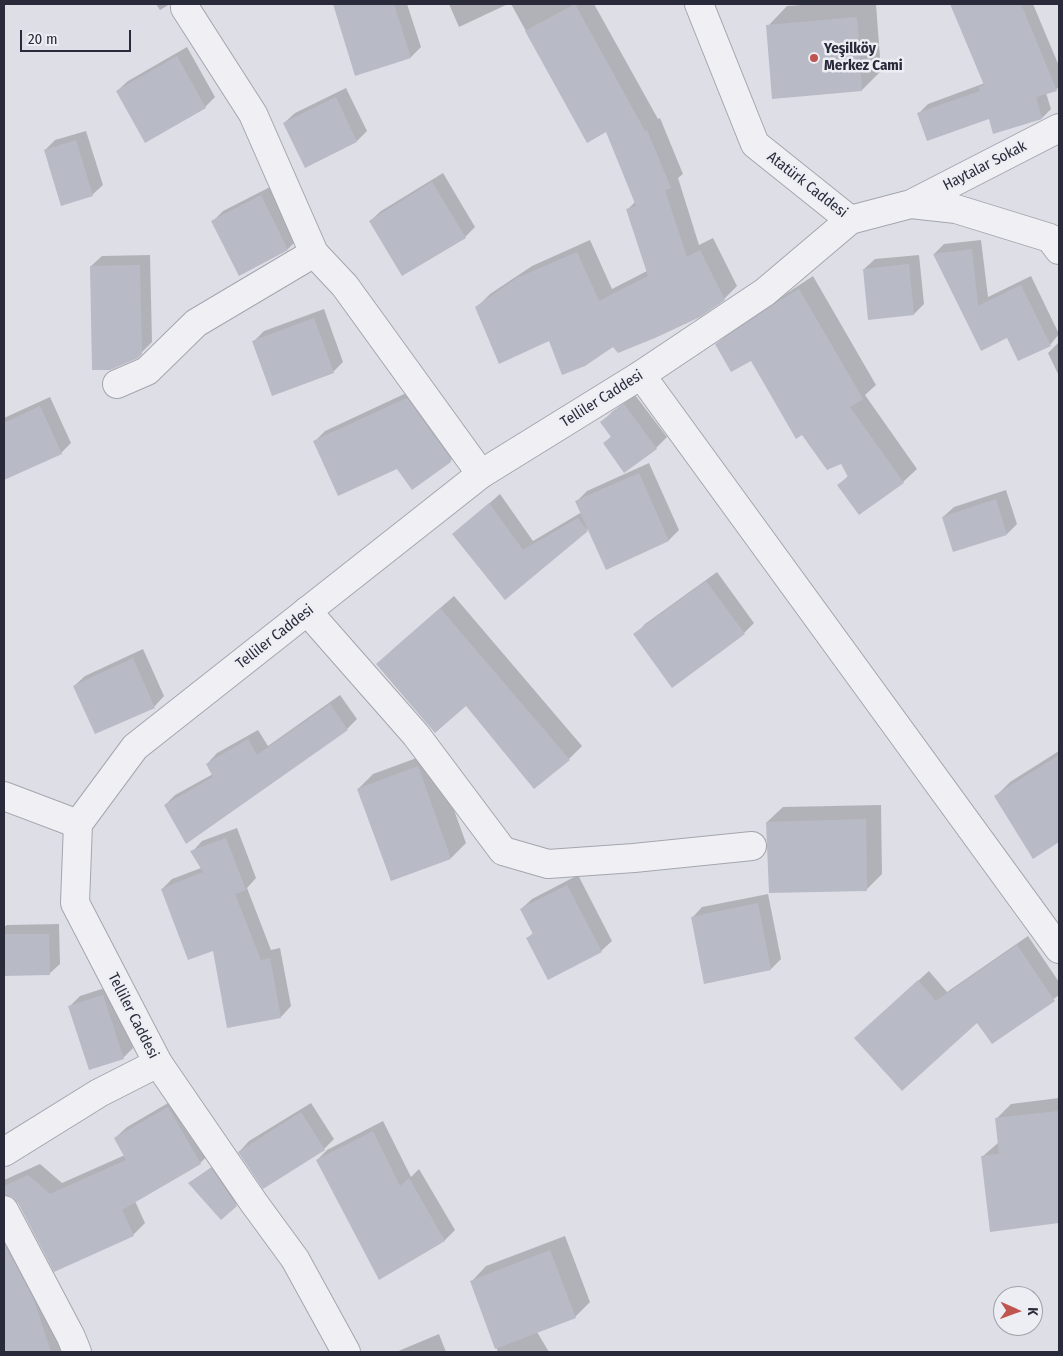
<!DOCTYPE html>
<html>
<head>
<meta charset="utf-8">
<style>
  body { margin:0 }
  #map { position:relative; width:1063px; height:1356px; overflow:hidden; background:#dedfe6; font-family:"Fira Sans Condensed",sans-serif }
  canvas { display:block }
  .frame { position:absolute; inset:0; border:5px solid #292b3a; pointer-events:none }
  .north { position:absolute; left:993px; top:1286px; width:50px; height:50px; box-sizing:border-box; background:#edeef3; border:1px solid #9fa0a9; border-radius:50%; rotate:92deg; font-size:14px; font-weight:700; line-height:20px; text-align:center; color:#292b3a }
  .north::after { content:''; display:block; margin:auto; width:18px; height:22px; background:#bf554e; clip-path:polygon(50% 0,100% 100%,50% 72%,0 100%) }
  .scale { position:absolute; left:20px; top:30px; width:111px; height:22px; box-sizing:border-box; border:2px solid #292b3a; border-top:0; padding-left:6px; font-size:15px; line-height:18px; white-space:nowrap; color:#292b3a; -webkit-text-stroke:4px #edeef3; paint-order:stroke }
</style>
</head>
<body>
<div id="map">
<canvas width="1063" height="1356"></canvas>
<div class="frame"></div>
<div class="north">K</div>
<div class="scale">20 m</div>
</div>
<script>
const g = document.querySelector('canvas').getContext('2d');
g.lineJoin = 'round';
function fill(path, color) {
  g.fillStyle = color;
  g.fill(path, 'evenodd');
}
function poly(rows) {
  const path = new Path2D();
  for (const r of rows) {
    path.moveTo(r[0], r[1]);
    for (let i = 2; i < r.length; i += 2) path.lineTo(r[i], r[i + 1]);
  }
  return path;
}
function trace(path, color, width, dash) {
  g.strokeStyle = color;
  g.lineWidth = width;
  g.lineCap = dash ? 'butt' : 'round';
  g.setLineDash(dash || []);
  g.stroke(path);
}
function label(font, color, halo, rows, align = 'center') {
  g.font = font + ' "Fira Sans Condensed",sans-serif';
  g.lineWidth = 5;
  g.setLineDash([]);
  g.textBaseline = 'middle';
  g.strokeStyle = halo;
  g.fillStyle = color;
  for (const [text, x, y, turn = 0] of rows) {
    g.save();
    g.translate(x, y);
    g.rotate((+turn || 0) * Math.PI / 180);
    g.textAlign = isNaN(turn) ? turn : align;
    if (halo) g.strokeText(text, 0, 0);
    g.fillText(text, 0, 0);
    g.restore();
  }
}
const shadow = poly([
  [156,4,170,4,160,10],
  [334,4,407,4,421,47,411,57,356,74],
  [449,4,508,4,459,27],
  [511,4,594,4,658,119,660,118,683,174,678,178,699,245,713,238,737,286,724,299,613,345,549,339,477,307,490,294,532,266,590,240,612,289,647,271,627,210,636,201,607,130,587,141],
  [817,4,876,4,881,71,862,90,768,26,787,6],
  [952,4,1033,4,1059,66,1059,86,1056,90,1046,93,1051,109,1042,118,994,133,990,117,919,113,928,104,985,83],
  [187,47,215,97,205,107,117,91,128,81],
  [346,88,367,131,357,141,284,123,295,113],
  [86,131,103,185,92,195,45,150,55,140],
  [443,173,475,227,465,237,370,221,381,211],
  [272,186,298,239,288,249,239,275,213,221,223,211],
  [981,240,988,297,1031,276,1059,334,1050,345,1007,336,982,349,934,254,944,244],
  [150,255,152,342,137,357,91,266,102,256],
  [919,255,924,304,914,314,864,269,875,259],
  [813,276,876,385,865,395,917,469,903,482,839,485,849,475,841,462,751,359,717,344,730,331],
  [324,309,343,362,333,372,253,342,264,331],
  [1059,342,1059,376,1048,353],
  [417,388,461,451,450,461,398,467,315,441,325,431],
  [635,395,667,437,656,448,625,471,604,443,612,436,602,422,612,412],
  [50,397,71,443,61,453,4,479,4,418],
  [649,463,679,530,669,540,607,568,589,528,505,598,454,534,500,494,533,541,582,512,577,501,587,491],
  [1006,490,1017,524,1007,534,943,517,954,507],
  [717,572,754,623,744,633,635,635,645,624],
  [454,596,582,746,569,759,466,704,391,651],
  [143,649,164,696,154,707,74,686,85,676],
  [340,695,357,719,347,729,165,805,175,795,213,774,207,764,217,753,258,730,268,746],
  [1059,751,1059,841,1033,857,995,797,1010,782],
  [433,752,466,843,451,858,391,880,358,789,373,774],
  [881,805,882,874,867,889,767,822,783,807],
  [237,828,256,878,247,888,271,950,280,948,291,1006,281,1017,214,949,162,889,172,879,201,868,192,852,202,841],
  [578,875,612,941,601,951,528,938,533,933,521,909,532,899],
  [768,894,781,959,771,969,692,918,702,907],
  [59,924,60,964,49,974,4,975,4,927,7,925],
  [1028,936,1059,982,1059,995,992,1043,977,1021,866,1028,929,971,947,992],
  [114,985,133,1048,123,1058,70,1006,80,996],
  [180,1096,212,1152,200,1163,135,1201,145,1223,133,1235,19,1202,13,1195,4,1193,4,1180,40,1164,62,1183,125,1155,115,1138,127,1127],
  [1059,1098,1059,1222,991,1230,982,1157,999,1142,996,1119,1011,1104],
  [311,1103,334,1139,324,1149,239,1152,249,1141],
  [383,1121,411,1177,419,1169,455,1230,445,1240,379,1278,317,1160,327,1150],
  [216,1164,241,1200,221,1218,189,1183],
  [4,1210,78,1352,4,1352],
  [565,1236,590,1302,575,1317,537,1332,549,1352,498,1352,471,1282,486,1266],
  [439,1334,446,1352,396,1352]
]);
const building = poly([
  [333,4,394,4,411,58,355,76],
  [575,4,645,131,647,130,671,188,665,190,687,257,700,250,725,300,700,317,655,338,618,353,613,347,585,366,562,375,549,341,499,364,475,307,517,278,577,252,599,301,648,276,626,209,636,206,606,132,587,143,525,31],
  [950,4,1021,4,1057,91,1036,97,1042,119,993,134,989,119,927,141,917,113,980,91,979,87,984,85],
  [857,17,862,91,772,99,766,25],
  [177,56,206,108,145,143,116,91],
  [336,97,357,142,305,168,283,123],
  [76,140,93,196,61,206,44,150],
  [432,182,466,238,402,276,369,221],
  [261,195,288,250,239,276,211,221],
  [972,249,978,306,1021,285,1051,346,1018,361,1007,338,981,351,933,254],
  [909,264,914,315,868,320,863,269],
  [140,265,142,354,138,358,110,370,92,370,90,266],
  [799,289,863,399,850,407,904,483,859,515,837,485,848,477,841,464,827,470,802,435,796,439,751,361,731,372,715,344,779,301],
  [314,318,334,373,272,396,252,341],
  [407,398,451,459,451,462,412,490,397,469,338,496,313,441],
  [624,404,657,449,624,473,603,443,611,437,600,422],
  [40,406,62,454,4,480,4,423],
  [639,473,669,541,606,570,575,501],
  [996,499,1007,535,953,552,942,517],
  [489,503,523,550,578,518,588,531,505,600,452,534],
  [706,581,745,634,672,688,633,634],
  [440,608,570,760,534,789,466,706,435,733,376,664],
  [133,658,155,708,95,734,73,686],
  [330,704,348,730,186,844,164,805,213,777,206,764,248,739,257,755],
  [1059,755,1059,842,1033,859,994,796],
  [418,766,451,859,391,881,357,789],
  [866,819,867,891,769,893,766,822],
  [226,838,246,890,235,894,261,960,270,958,281,1018,227,1028,213,951,188,960,161,889,203,872,190,851],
  [567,885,602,952,548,980,526,938,533,934,520,909],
  [758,903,771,970,704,984,691,917],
  [4,934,49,934,50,975,4,976],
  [1017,945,1055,1001,992,1044,977,1023,902,1091,854,1038,918,980,936,1001],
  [103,995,124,1059,89,1070,68,1006],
  [168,1107,201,1164,122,1210,134,1236,54,1272,18,1203,12,1197,4,1195,4,1186,28,1175,50,1194,126,1160,114,1138],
  [1059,1111,1059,1223,990,1232,981,1156,999,1154,995,1118],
  [301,1112,325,1150,263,1189,238,1152],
  [373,1131,400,1186,409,1178,445,1241,379,1280,316,1160],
  [211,1168,237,1206,221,1220,188,1183],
  [4,1243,34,1300,51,1352,4,1352],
  [550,1250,576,1318,495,1349,470,1281]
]);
const minor = poly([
  [699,4,755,144,850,220,911,204,956,209,1050,238,1059,250],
  [185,8,253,114,314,253,345,286,481,474],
  [911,204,1059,128],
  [641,375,1059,949],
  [117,384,147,371,196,323,314,253],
  [307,611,416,735,503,851,548,864,634,858,752,846],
  [4,796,78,824],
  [158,1063,254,1203,295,1259,346,1352],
  [4,1210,71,1337,77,1352]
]);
const tertiary = poly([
  [4,1152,99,1093,158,1063,75,903,78,824,135,747,481,474,641,375,765,292,850,220]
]);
const markers = [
  [814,58,5,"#bf554e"]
];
const poiNames = [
  ["Yeşilköy",824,49],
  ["Merkez Cami",824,66]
];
const streetNames = [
  ["Haytalar Sokak",985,166,-27],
  ["Atatürk Caddesi",807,185,38],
  ["Telliler Caddesi",602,399,-32],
  ["Telliler Caddesi",275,637,-38],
  ["Telliler Caddesi",133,1016,63]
];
fill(shadow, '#0003');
fill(building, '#b8bac5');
trace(minor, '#a4a5af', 30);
trace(tertiary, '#a4a5af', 30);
trace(minor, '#f0f0f4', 28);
trace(tertiary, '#f0f0f4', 28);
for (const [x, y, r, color] of markers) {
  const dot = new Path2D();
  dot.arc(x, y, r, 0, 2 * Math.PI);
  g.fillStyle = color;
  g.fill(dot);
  trace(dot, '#edeef3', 2);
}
label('bold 15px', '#292b3a', '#edeef3', poiNames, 'left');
label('15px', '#292b3a', '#edeef3', streetNames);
</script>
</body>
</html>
